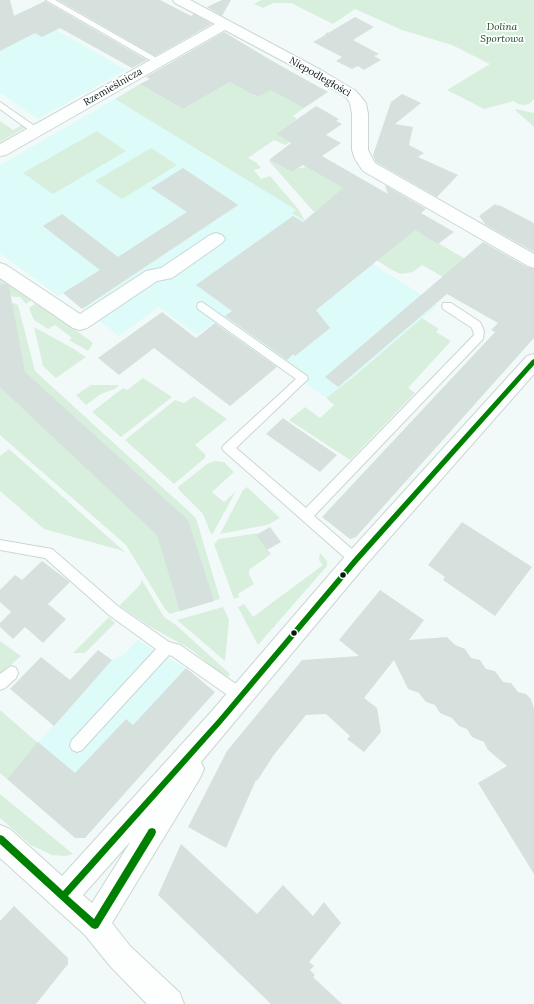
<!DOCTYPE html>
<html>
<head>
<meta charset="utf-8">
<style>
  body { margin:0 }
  canvas { display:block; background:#f2faf9 }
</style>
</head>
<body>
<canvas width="534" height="1004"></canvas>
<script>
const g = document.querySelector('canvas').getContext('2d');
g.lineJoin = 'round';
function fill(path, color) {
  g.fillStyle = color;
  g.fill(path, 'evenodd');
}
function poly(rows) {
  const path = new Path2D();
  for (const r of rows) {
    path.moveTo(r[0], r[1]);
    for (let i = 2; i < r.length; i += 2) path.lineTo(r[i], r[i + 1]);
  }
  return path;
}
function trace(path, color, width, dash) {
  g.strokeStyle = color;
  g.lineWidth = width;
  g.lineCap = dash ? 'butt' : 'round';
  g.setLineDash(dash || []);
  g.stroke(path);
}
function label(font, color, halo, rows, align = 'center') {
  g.font = font + ' Lora,serif';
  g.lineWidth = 3.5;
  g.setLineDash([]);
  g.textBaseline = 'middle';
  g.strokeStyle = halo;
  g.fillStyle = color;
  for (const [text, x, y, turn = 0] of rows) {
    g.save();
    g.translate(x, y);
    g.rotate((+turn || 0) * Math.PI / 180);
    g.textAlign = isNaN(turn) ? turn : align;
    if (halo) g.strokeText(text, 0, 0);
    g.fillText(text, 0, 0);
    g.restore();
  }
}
const built = poly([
  [23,11,126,70,38,119,0,93,0,22],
  [115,99,296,210,292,213,438,305,356,375,326,398,217,321,197,335,159,307,119,336,63,293,58,296,0,253,0,165],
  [137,640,186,668,133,725,126,719,91,756,95,792,38,743,112,660,125,654]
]);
const green = poly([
  [261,0,534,0,534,99,529,104,524,105,518,104,514,101,484,109,447,90,490,64,452,45,402,30,355,9,333,24,291,3,273,3,263,8,254,4],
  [259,71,253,95,258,97,276,87,304,108,293,116,297,119,276,134,290,142,285,145,274,140,248,158,257,163,261,168,254,170,261,179,270,176,299,210,305,221,292,213,296,210,115,99,140,84,183,109,230,82,236,85],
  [516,109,534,113,534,127,515,110],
  [0,121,13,130,22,125,26,127,0,142],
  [97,131,126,151,53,194,23,173],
  [151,148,177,165,122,199,95,181],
  [269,160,292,172,298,168,307,167,364,200,326,203,314,212,269,161],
  [389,215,483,269,454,283,422,265,413,272,401,274,390,269,351,243],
  [0,274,34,298,26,304,20,297,13,297,0,287],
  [38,302,93,343,88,351,69,340,72,338,55,325,48,329,34,320,29,308],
  [14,303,18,305,35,371,196,518,220,599,170,614,165,609,126,545,0,435,0,305],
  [422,318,439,329,436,332,451,341,408,388,415,393,350,460,289,420,305,407,320,418,334,405,326,398,356,375],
  [34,327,72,348,86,357,56,378,43,366],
  [143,378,172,397,121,437,92,412,123,388,127,390],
  [91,385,119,385,115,389,101,394,86,405,76,395],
  [194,396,227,419,195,445,205,454,205,458,174,484,125,440,175,400,184,403],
  [9,449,126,553,120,550,44,529,0,491,0,456],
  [215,461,224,462,234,472,212,492,224,502,236,491,213,533,211,534,203,514,179,490,178,487,207,464],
  [247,487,280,518,267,525,220,534,243,490],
  [259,533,256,535,271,554,249,570,249,574,254,584,238,594,239,597,234,599,214,544,219,539],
  [320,553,327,561,327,566,258,645,238,607,244,604,253,617,323,565,319,560],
  [142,580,164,617,176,625,230,674,226,679,192,650,149,626,121,607,120,605,139,586],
  [223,607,229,620,225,661,177,620],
  [109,617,115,623,85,653,73,653],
  [0,641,21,656,0,674],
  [0,710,38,743,7,779,0,773],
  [0,794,73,854,66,856,52,855,31,845,0,818]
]);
const building = poly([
  [0,0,10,0,14,16,45,1,147,60,132,68,60,28,42,37,35,33,0,51],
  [58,0,160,0,191,16,194,14,212,24,155,56],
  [222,0,231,0,222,16,207,7],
  [355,17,374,27,353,40,379,54,374,56,381,60,364,70,358,66,352,69,336,61,342,57,313,42,325,35,327,32,328,33],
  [224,32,274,62,328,92,304,108,271,90,258,97,230,82,183,109,140,84,150,79,146,77],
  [402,94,421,103,395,124,413,127,409,145,424,153,418,157,458,175,437,197,376,162,373,155,391,102],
  [316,106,339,119,336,121,342,124,326,135,341,143,322,156,388,194,385,185,426,209,421,213,454,232,438,244,415,230,316,310,330,328,295,356,293,354,287,360,225,316,232,311,196,285,293,216,303,222,343,188,303,165,292,172,269,160,291,143,276,134],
  [183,168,238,205,82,309,63,293,100,270,43,226,62,214,118,257,187,212,151,188],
  [495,204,498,206,499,205,534,223,534,252,486,225,479,216],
  [483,242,527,267,534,269,534,338,356,537,350,539,322,517,495,332,491,330,498,323,447,294,338,387,325,377],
  [6,284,9,286,25,372,188,520,214,601,180,611,157,535,0,387,0,285],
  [162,312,196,338,215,323,277,367,230,406,154,348,119,375,98,358],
  [283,418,297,428,337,455,320,472,266,434],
  [462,522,532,567,495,616,443,580,445,577,428,565],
  [270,527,281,542,267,550,256,535],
  [42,561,70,582,48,604,66,619,43,643,25,627,13,639,0,627,0,623,11,612,0,602,0,590,15,575,22,580],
  [380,590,424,620,409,640,447,637,455,645,465,649,471,658,480,660,486,669,495,671,503,682,511,683,518,692,526,694,531,699,534,709,534,874,478,783,507,766,488,750,484,742,472,737,467,729,459,726,452,718,440,713,435,705,426,702,419,693,408,689,394,660,364,698,377,708,381,732,364,752,347,739,350,736,326,714,306,715,273,756,257,781,256,780,226,848,188,827,227,751,302,660,359,656,339,640],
  [98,650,112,660,54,726,10,689,41,657,70,680],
  [186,668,215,692,85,838,75,838,7,779,38,742,75,773,126,719,133,725],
  [181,844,257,914,283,885,313,916,324,902,341,923,309,962,314,966,310,970,315,975,313,977,342,1004,271,1004,158,895],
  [14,906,68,958,68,964,36,1004,0,1004,0,921]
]);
const lane = poly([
  [46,0,55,0,162,61,158,63,155,63,46,0],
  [0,102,39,129,40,131,39,133,33,133,0,109,0,102],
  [202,302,307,376,308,379,236,448,306,508,474,335,472,328,443,309,442,306,443,303,451,303,480,322,484,331,483,339,314,516,360,556,362,560,360,564,356,566,352,564,224,451,222,448,224,445,296,379,198,309,197,306,198,303,202,302],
  [0,540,52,549,119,607,169,642,180,645,246,691,248,696,246,701,241,703,236,701,172,656,169,655,82,750,77,752,72,750,70,745,72,740,156,649,109,615,45,558,0,550,0,540],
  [11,666,16,668,18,673,16,678,5,688,0,690,0,674,11,666]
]);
const street = poly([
  [173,0,190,0,321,70,356,91,366,103,368,114,368,150,375,163,534,254,534,268,528,266,363,171,355,159,352,150,352,114,350,103,346,97,311,76,225,30,6,155,0,156,0,144,215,24,175,3,173,0],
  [216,233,222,235,225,239,222,243,172,278,157,281,87,328,80,330,73,328,0,278,0,263,6,265,80,314,146,271,161,268,210,235,216,233],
  [534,354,534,374,364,567,201,762,204,769,200,778,112,923,130,946,180,993,184,1004,147,1004,110,966,85,935,0,858,0,825,10,829,62,876,211,712,348,553,527,356,534,354],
  [131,841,92,903,83,895,131,841]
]);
const bus1 = poly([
  [534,359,534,365,358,562,222,723,68,896,94,919,149,829,152,828,155,829,156,832,155,835,98,928,95,929,92,928,0,844,0,835,3,836,63,891,218,719,354,558,532,360,534,359]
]);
const markers = [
  [343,575,3.5,"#0a1717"],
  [294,633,3.5,"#0a1717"]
];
const farParknames = [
  ["Dolina",502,27],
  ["Sportowa",502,39]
];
const farStreetnames = [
  ["Niepodległości",320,77,30],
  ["Rzemieślnicza",113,87,-30]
];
fill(built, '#ddfbf8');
fill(green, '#d8efdd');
fill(building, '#d6e0dd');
trace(lane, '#ccd6d5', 2);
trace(street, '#ccd6d5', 2);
fill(lane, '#fdfefe');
fill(street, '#fdfefe');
fill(bus1, '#008000');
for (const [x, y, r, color] of markers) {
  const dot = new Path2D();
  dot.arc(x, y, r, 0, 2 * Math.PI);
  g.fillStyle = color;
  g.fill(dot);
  trace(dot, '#fff', 1.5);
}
label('italic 10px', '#0d4b1d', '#fff', farParknames);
label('10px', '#0a1717', '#fff', farStreetnames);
</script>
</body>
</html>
